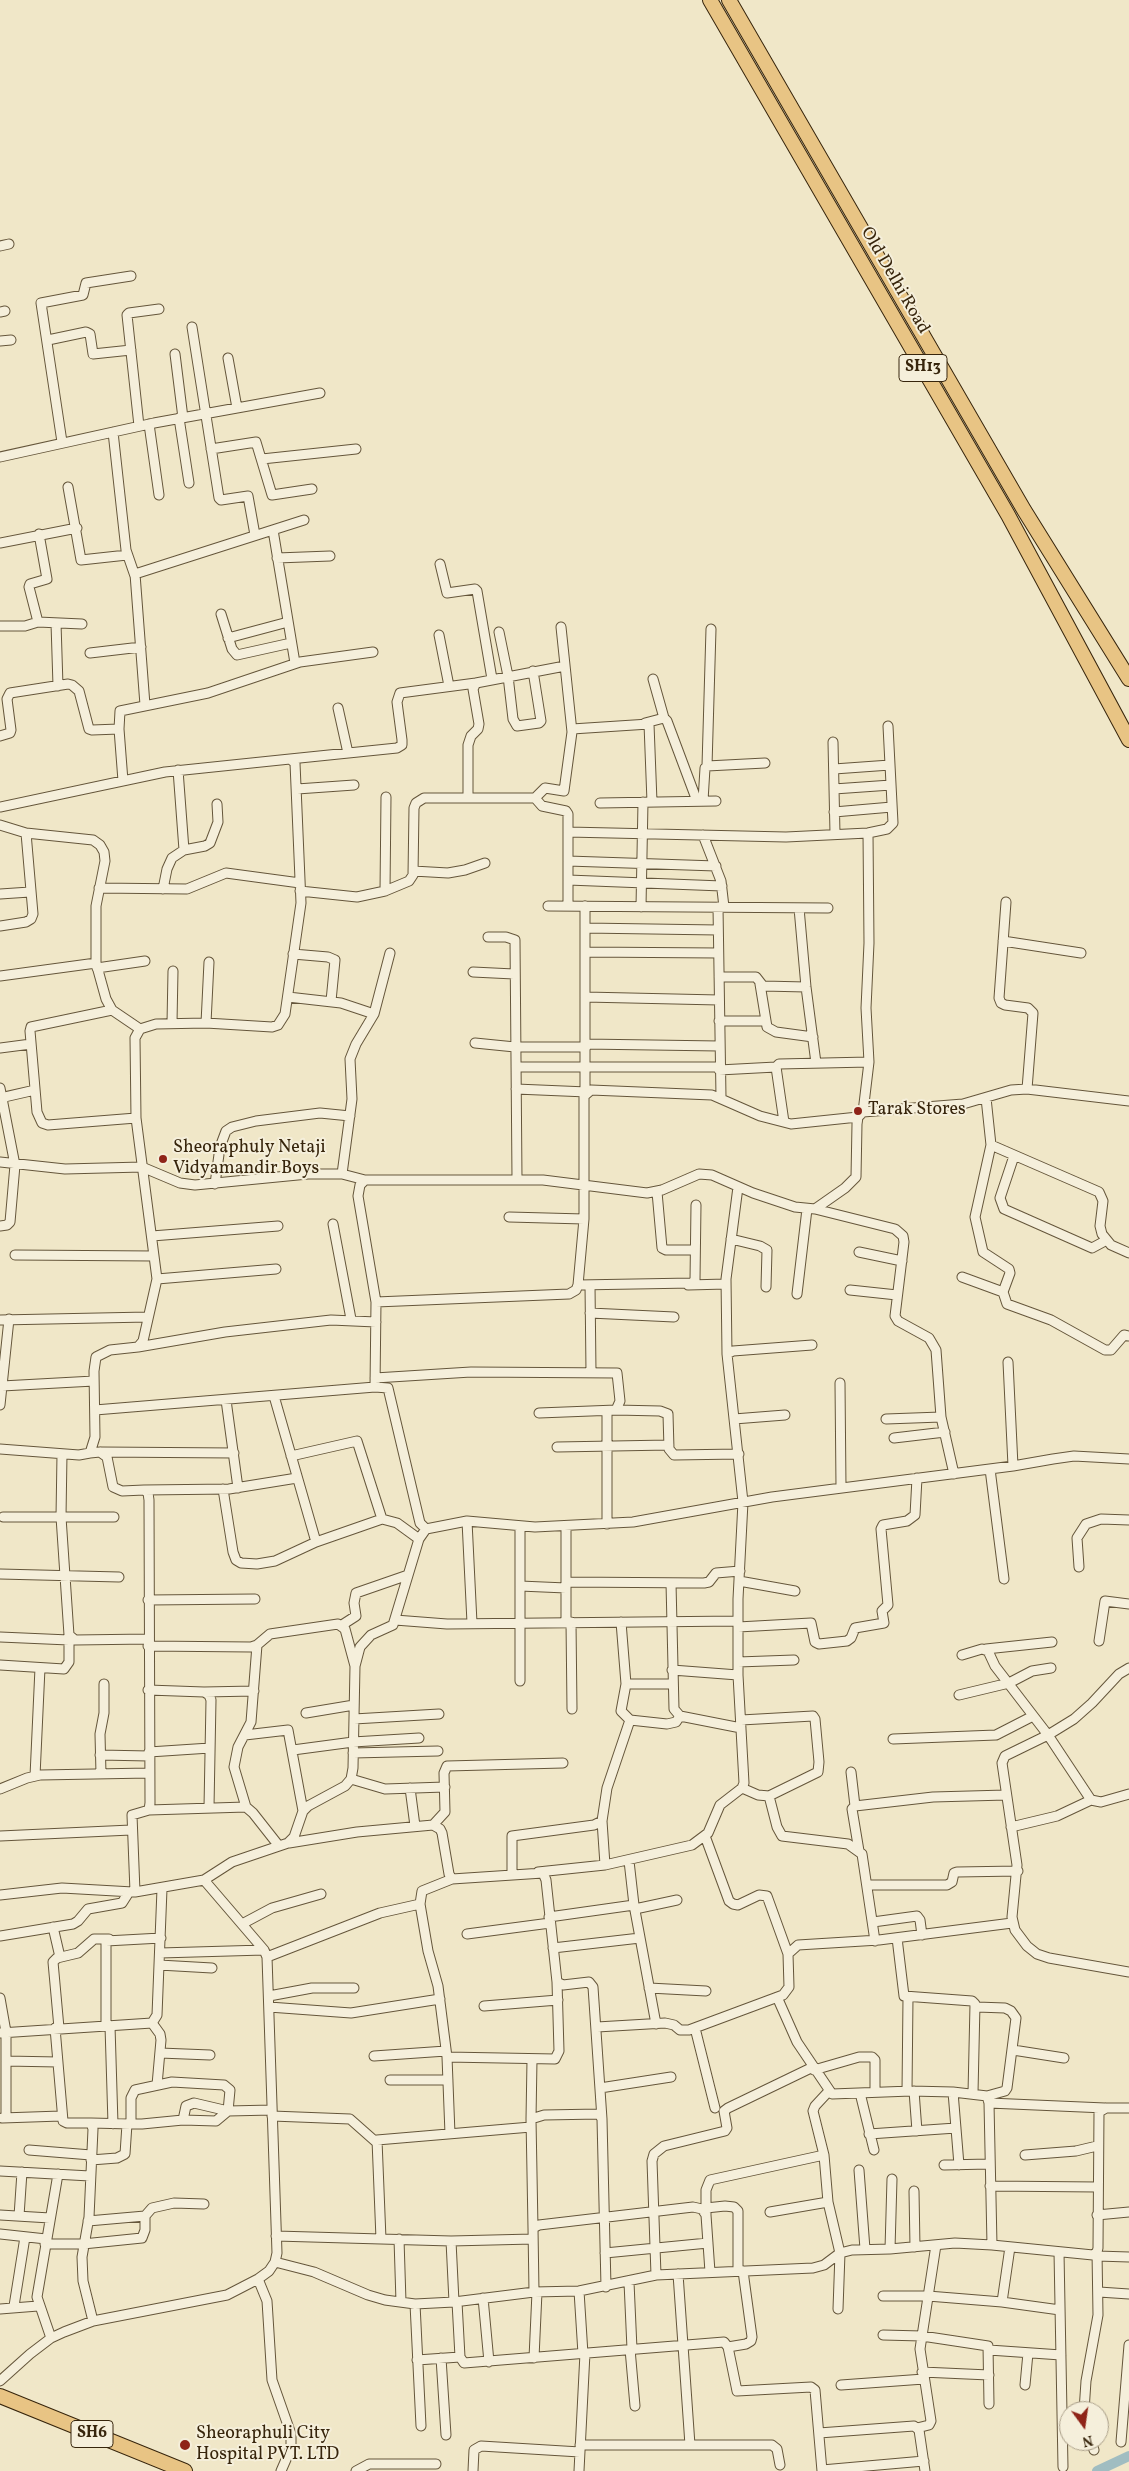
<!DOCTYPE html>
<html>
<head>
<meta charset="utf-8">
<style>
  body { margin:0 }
  #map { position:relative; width:1129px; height:2471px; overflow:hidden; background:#f0e7c8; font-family:Vollkorn,serif }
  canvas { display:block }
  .north { position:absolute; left:1059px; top:2401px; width:50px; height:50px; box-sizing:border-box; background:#f5efdb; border:1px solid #a99e88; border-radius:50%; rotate:166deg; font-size:14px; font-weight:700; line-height:20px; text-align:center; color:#37250c }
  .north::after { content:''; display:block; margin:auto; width:18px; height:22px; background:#8f2418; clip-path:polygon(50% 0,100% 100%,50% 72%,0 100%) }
</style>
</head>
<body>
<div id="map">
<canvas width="1129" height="2471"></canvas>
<div class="north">N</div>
</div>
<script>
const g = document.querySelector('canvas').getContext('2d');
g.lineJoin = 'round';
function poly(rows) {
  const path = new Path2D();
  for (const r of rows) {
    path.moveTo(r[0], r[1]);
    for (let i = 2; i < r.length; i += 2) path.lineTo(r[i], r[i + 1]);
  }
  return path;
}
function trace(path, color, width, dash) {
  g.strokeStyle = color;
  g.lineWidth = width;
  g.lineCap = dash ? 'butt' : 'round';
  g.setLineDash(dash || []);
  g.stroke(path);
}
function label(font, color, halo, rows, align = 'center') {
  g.font = font + ' Vollkorn,serif';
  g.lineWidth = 4;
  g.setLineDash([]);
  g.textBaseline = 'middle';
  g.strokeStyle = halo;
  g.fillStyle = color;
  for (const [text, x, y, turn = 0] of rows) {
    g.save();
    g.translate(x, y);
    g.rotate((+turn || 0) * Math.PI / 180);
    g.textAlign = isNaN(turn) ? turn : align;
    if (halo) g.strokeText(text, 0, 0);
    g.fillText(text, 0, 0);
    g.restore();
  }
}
const canal = poly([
  [1097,2471,1129,2456]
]);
const minor = poly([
  [0,246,9,244],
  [0,312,5,311],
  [192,327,219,498,221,500,248,496,255,535],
  [48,340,86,332,90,334,93,354,131,350],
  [0,341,11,340],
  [175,354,183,418],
  [228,358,237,408],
  [179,418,189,483],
  [149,424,159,495],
  [139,426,127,315,129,313,159,309],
  [113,432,126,550,135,576],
  [62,442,41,303,83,295,86,283,131,276],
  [211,449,256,442,272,495,312,489],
  [0,457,154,423,320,393],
  [262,459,356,449],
  [68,487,81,560,127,555],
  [273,530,295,663],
  [0,543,77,528],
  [277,558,330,556],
  [440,564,447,593,475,589,477,591,492,679],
  [221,614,232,649,237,655,291,643],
  [38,622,29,587,30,584,47,579,39,534],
  [56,623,58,686],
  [0,626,25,626,38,622,82,624],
  [499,632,508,676,513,719,517,726,539,723,541,721,533,671],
  [439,635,449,686],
  [228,638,288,622],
  [90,653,141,647],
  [653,679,664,718],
  [145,705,135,574,304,520],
  [338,708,348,753],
  [645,723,664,718,667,721,697,801],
  [572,729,649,724,652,802],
  [0,736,10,733,11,730,7,699,10,693,68,684,72,685,79,691,89,729,92,730,119,729],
  [833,742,835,834],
  [290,759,397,748,402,745,402,740,397,702,400,693,476,683],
  [707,766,711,629],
  [834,769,890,765],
  [178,770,184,850],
  [123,781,119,729,120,711,208,693,300,662,373,652],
  [297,789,354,785],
  [834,789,891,785],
  [468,798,468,745,471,736,478,729,479,724,473,689,476,683,565,666],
  [535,798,542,806,566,811,568,814,568,906],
  [703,801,705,768,707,766,765,763],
  [600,803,716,801],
  [0,807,165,772,290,759,295,763,301,903,285,1014,278,1025,272,1027,206,1023,156,1024,140,1029,135,1038,136,1118,157,1279,143,1341,138,1347,110,1350,96,1357,94,1371,95,1437,90,1453,79,1455,0,1449],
  [834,812,892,807],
  [0,825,26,833,93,840,100,845,104,852,105,861,96,906,96,963,106,999,112,1010,140,1029],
  [568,832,786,837,868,833,887,829,893,823,888,726],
  [703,835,721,881,724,907],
  [568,861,716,866],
  [413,871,448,873,465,870,485,863],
  [568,880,722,886],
  [99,888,187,889,226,873,300,883],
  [163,889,167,869,172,858,184,850,205,846,210,843,218,822,217,804],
  [300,891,357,897,385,891,409,881,413,875,414,808,416,803,424,798,535,798,545,788,564,791,572,732,561,627],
  [385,891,386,797],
  [0,894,30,892],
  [1006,902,999,998,1001,1003,1005,1005,1028,1008,1033,1013,1027,1089],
  [548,906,828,908],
  [585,906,585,1092],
  [641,907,643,802],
  [718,907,721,1097],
  [799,908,806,987,816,1063],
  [0,926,26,922,31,919,33,914,26,833],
  [585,928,718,930],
  [488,937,506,937,515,940,517,1179],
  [1003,941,1081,953],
  [585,952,718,953],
  [293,954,328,957,335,960,331,1001],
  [97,968,145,961],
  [473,972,514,974],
  [0,976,96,963],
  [719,977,756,977,763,986,806,987],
  [760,984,767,1027,776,1032,813,1037],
  [288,997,341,1003,374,1014],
  [585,997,719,1000],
  [112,1010,31,1027,30,1031,37,1112,42,1123,48,1125,136,1118],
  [719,1021,765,1021],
  [172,1023,173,971],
  [206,1023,209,962],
  [475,1043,515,1047,586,1047],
  [585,1044,719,1046],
  [0,1048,31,1044],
  [516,1067,719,1067],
  [719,1070,776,1067],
  [0,1088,15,1165,10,1222,7,1225,0,1226],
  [516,1089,587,1092],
  [0,1098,35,1090],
  [986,1098,991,1145,1099,1192,1103,1201,1100,1226,1102,1234,1111,1245,1129,1253],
  [863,1112,869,1062,866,1008,869,943,868,833],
  [784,1122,776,1067,779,1064,869,1062],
  [991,1145,975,1217,983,1252,1009,1269,1010,1273,1003,1292,1007,1304,1051,1320,1105,1350,1111,1350,1124,1335,1129,1336],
  [1014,1156,1000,1198,1004,1209,1092,1248,1105,1241],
  [0,1162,65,1169,142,1167,180,1183,195,1185,308,1174,342,1174,365,1180],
  [342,1174,352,1099,350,1059,356,1044,374,1014,390,953],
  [215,1184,220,1147,226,1131,232,1127,256,1121,320,1113,350,1116],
  [657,1192,662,1248,666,1250,695,1250],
  [815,1209,895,1229,903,1236,904,1242,895,1316,898,1321,929,1338,936,1350,941,1417,954,1474],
  [509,1217,584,1219],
  [333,1224,351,1319],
  [152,1236,278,1226],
  [731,1239,760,1246,767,1250,766,1287],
  [859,1252,902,1261],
  [15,1255,154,1256],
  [962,1277,1003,1292],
  [157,1279,276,1269],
  [578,1285,692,1283,695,1280,696,1205],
  [590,1285,591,1372],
  [688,1285,726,1284],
  [850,1290,897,1295],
  [797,1294,807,1209],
  [376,1302,569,1294,576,1290,578,1285,584,1219,584,1096,591,1090,712,1095,760,1116,791,1124,858,1117],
  [590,1313,674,1317],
  [0,1320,148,1317],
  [138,1347,225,1332,331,1320,376,1322],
  [727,1354,726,1279,738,1187],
  [1008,1362,1013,1466],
  [375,1378,471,1372,617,1373,620,1401,616,1410,539,1413],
  [840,1383,841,1487],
  [2,1386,94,1381],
  [375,1387,376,1302,358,1196,360,1185,365,1180,543,1180,647,1193,662,1190,699,1174,712,1175,753,1193,795,1207,815,1209,845,1188,856,1177,857,1124,858,1117,863,1112,963,1104,1011,1090,1027,1089,1129,1101],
  [274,1396,316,1542],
  [226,1400,238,1488],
  [0,1405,9,1319],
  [95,1410,375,1387,388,1388,420,1523,426,1529,467,1521,535,1527,633,1522,772,1497,1013,1466,1053,1459,1074,1456,1129,1459],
  [616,1410,660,1411,668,1414,669,1449,674,1455,739,1454],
  [607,1411,607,1524],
  [734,1419,785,1415],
  [886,1419,941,1417],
  [894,1438,945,1432],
  [557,1447,669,1445],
  [101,1452,234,1453],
  [90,1453,100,1452,107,1457,113,1487,122,1491,144,1490,148,1493,149,1500,150,1803,149,1810,132,1815,135,1892,204,1880,232,1862,288,1843,294,1837,303,1811,308,1806,345,1786,351,1779,353,1768,355,1666,360,1647,371,1635,393,1625,419,1539,426,1529],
  [62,1454,61,1517,69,1635,75,1640,148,1639],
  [291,1456,357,1441,382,1519],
  [990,1469,1004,1579],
  [223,1489,233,1552,236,1560,241,1563,257,1564,275,1561,316,1542,382,1519,397,1523,419,1539],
  [144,1490,229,1489,297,1478],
  [3,1517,114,1517],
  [467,1521,472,1623],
  [1079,1567,1077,1538,1086,1524,1101,1519,1129,1520],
  [0,1574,119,1577],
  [739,1581,795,1591],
  [566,1582,704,1583,709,1582,716,1573,740,1571],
  [671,1583,674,1709,680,1716,741,1728],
  [520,1586,566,1588],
  [148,1600,255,1599],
  [395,1620,447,1624,738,1621],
  [566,1622,566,1526],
  [571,1622,572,1709],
  [621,1622,626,1684,621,1711,630,1720,667,1724,676,1722,680,1716],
  [342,1625,356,1616,354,1603,356,1593,408,1575],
  [738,1627,811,1623,815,1642,819,1644,847,1641,851,1638,855,1628,884,1623,882,1611,888,1605,881,1529,883,1525,907,1521,915,1515,917,1478],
  [0,1637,69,1640],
  [1099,1641,1105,1601,1129,1604],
  [148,1646,251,1647,257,1645,270,1634,338,1624,345,1629,355,1666],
  [986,1649,1052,1642],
  [962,1655,982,1649,988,1651,995,1666,1048,1735,1091,1800,1101,1802,1129,1794],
  [738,1662,794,1660],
  [0,1665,64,1669,69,1662,69,1635],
  [1129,1668,1119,1674,1092,1703,1074,1719,1048,1735,1005,1756,1002,1763,1017,1865,1012,1917,1015,1930,1027,1946,1037,1954,1049,1958,1129,1972],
  [672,1670,738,1675],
  [520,1681,520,1527],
  [626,1684,672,1684],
  [148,1690,204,1692,209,1695,211,1700,209,1807],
  [204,1692,254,1691],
  [959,1695,1009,1683,1032,1671,1051,1668],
  [306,1713,354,1705],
  [354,1719,439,1714],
  [741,1720,813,1716,815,1719,819,1762,818,1772,769,1796,758,1795,742,1788],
  [245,1735,288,1730,303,1811],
  [893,1739,996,1735,1033,1716],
  [293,1750,353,1742,419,1738],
  [149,1752,210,1748],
  [353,1753,438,1751],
  [100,1755,149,1756],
  [851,1772,855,1806],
  [101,1774,100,1734,104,1713,104,1684],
  [35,1776,40,1668],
  [351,1779,385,1789,445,1787],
  [410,1788,415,1826],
  [0,1789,27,1778,40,1775,149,1773],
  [769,1796,777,1827,782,1836,848,1844,862,1854,875,1941],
  [246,1807,234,1767,238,1747,251,1722,257,1645],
  [149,1810,246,1807,253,1813,279,1846],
  [602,1821,605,1865],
  [433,1825,445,1812,444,1773,447,1766,563,1763],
  [1011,1827,1057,1816,1091,1800],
  [0,1836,131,1830],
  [705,1836,729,1901,733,1904,738,1905,759,1895,767,1896,788,1954],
  [289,1843,357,1832,433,1825,440,1829,442,1833,449,1874,452,1879,543,1873,546,1880,557,1982,563,1985,589,1982,593,1987,602,2119],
  [859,1851,852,1809,855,1806,933,1797,1006,1795],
  [629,1861,634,1905,656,2024],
  [538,1872,605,1865,692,1845,708,1833,720,1805,742,1788,744,1783,738,1675,738,1599,743,1502,727,1354,733,1351,812,1345],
  [512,1874,512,1836,594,1825,602,1821,607,1788,630,1720],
  [868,1885,947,1885,952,1882,954,1873,957,1872,1018,1871],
  [0,1895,62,1888,133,1892],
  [635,1909,677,1900],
  [549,1917,634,1905],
  [873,1922,917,1916,920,1920,922,1935],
  [242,1924,272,1908,321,1894],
  [53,1927,60,1957],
  [467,1934,550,1923],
  [0,1936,73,1924,78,1921,88,1909,122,1903,129,1892],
  [897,1938,904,1996,972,2001,975,2004,973,2093],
  [553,1948,640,1938],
  [160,1953,264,1950],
  [267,1957,380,1913,420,1904],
  [159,1965,212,1968],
  [649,1988,706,1991],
  [269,1996,312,1988,354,1988],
  [777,1997,797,2042,832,2094,911,2091,953,2092,987,2096,989,2103,992,2245],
  [0,1998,6,2032,6,2118],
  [484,2006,558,2000],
  [269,2007,351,2013,440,1999],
  [977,2007,1005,2008,1011,2011,1016,2018,1007,2088,1005,2091,987,2096],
  [152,2023,160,2034,161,2040,157,2085],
  [106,2026,106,1941,161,1938],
  [110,2026,113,2124],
  [597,2027,665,2023,674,2025,680,2030,689,2030,783,1995,789,1987,788,1954,798,1945,879,1940,1012,1923],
  [55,2028,63,2121,67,2123,91,2123,93,2129,89,2217,82,2257,83,2281,93,2321],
  [59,2028,53,1962,57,1958,78,1953,94,1939,109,1939],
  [695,2028,715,2108],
  [0,2033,152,2023,157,2015,162,1889],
  [1013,2050,1064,2058],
  [160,2053,210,2055],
  [374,2056,446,2051],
  [447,2057,555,2059,559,2051,557,1982],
  [6,2061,58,2062],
  [814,2070,859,2057,872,2057,875,2060,875,2092],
  [390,2080,448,2080],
  [600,2088,671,2077],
  [907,2091,908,1998],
  [914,2091,917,2131],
  [828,2092,815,2106,813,2111,824,2155,828,2202,840,2253,838,2309],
  [953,2092,959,2165],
  [860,2093,874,2150],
  [989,2103,1105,2108],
  [272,2116,350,2119,376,2142],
  [2,2118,61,2116],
  [531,2119,532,2060],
  [183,2120,186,2106,194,2103,228,2111,272,2110],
  [91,2123,131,2124,142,2124,183,2120,216,2121,228,2111,230,2090,224,2085,172,2082,135,2090,131,2098,131,2124],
  [450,2134,447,2057,438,1986,428,1951,420,1904,422,1891,452,1879],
  [869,2134,956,2128],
  [29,2150,91,2155],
  [1025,2155,1076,2151,1097,2146],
  [91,2160,117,2158,125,2154,127,2124],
  [944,2165,989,2164],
  [859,2170,865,2249],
  [0,2171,90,2176],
  [990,2186,1097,2187],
  [914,2191,915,2247],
  [706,2208,725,2206,734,2207,738,2211,738,2271],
  [770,2212,828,2202],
  [0,2215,50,2218],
  [706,2215,706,2190,710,2180,824,2155],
  [1097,2215,1129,2212],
  [19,2216,22,2172],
  [88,2221,145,2216],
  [533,2228,531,2119,544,2115,599,2114,602,2119,606,2287],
  [0,2234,46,2239],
  [276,2236,451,2241,533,2239],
  [381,2239,377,2140,531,2127],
  [399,2239,401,2302],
  [451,2241,454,2302],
  [45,2244,83,2244,142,2238,145,2230,145,2216,152,2208,174,2203,204,2204],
  [890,2249,892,2179],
  [1059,2252,1063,2467],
  [605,2253,708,2243],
  [1097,2256,1129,2257],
  [275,2262,314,2272,368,2295,385,2300,415,2304,454,2302,534,2292,579,2291,656,2275,813,2268,824,2265,840,2253,852,2250,890,2249,955,2243,992,2245,1093,2255,1097,2252,1098,2248,1099,2112,1106,2108,1129,2108],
  [678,2274,690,2445],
  [656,2275,652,2161,654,2154,664,2146,725,2131,727,2128,724,2111,728,2108,813,2067],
  [258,2279,267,2301,272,2380,291,2434,291,2448,281,2471],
  [629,2282,632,2349],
  [579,2291,583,2354],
  [534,2292,533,2228,539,2225,693,2207,702,2209,706,2215,710,2272],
  [1099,2292,1129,2294],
  [883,2296,928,2296,1002,2302,1060,2310],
  [483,2298,489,2362],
  [457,2302,460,2357,464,2363,724,2342,728,2347,737,2391,811,2387,815,2390,822,2471],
  [1002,2302,1010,2247],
  [415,2304,421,2426],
  [14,2306,25,2237],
  [0,2309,38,2306],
  [883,2335,922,2336,988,2346,989,2404],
  [51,2338,37,2297,58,2174],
  [728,2347,746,2344,751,2341,752,2337,743,2271],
  [630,2349,635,2406],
  [989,2350,1061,2355],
  [441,2358,446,2435],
  [534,2358,537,2292],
  [417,2360,460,2357],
  [922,2372,989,2375],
  [0,2381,30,2354,51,2338,64,2332,93,2321,227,2295,258,2279,269,2271,275,2262,277,2253,267,1957,264,1950,204,1880],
  [841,2385,924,2379],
  [1025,2385,1028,2353],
  [1084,2411,1086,2381,1098,2315,1097,2252],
  [917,2428,929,2425,931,2421,920,2349,936,2245],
  [819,2433,914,2426,919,2430,925,2471],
  [1091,2441,1094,2450],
  [1121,2442,1129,2345],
  [580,2445,772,2445,777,2449,780,2465],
  [822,2470,924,2461],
  [356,2471,369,2464,436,2464],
  [473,2471,474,2450,481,2446,580,2452],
  [579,2471,585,2353]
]);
const primary = poly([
  [710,0,1008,515,1129,740],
  [729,0,1024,510,1129,679],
  [0,2396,185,2471]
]);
const markers = [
  [858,1111,5,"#8f2418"],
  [163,1159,5,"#8f2418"],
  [185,2445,6,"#8f2418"]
];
const shields = [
  [923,368,48],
  [92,2434,42]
];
const shieldNames = [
  ["SH13",923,368],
  ["SH6",92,2434]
];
const streetNames = [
  ["Old Delhi Road",894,281,60]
];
const poiNames = [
  ["Tarak Stores",868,1111],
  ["Sheoraphuly Netaji",173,1149],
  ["Vidyamandir Boys",173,1170],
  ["Sheoraphuli City",196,2435],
  ["Hospital PVT. LTD",196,2456]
];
trace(canal, '#a0bdc1', 10);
trace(minor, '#65563b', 11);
trace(primary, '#37250c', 16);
trace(minor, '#f5efdb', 9);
trace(primary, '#e8c484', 14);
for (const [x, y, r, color] of markers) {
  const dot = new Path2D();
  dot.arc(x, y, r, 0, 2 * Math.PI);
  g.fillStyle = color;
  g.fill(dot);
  trace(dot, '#f5efdb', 2);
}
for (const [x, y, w] of shields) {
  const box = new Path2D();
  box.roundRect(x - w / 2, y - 13.5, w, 27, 4);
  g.fillStyle = '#f5efdb';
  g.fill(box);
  trace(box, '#37250c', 1);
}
label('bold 16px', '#37250c', null, shieldNames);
label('18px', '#37250c', '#f5efdb', streetNames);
label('18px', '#37250c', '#f5efdb', poiNames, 'left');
</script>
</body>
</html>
